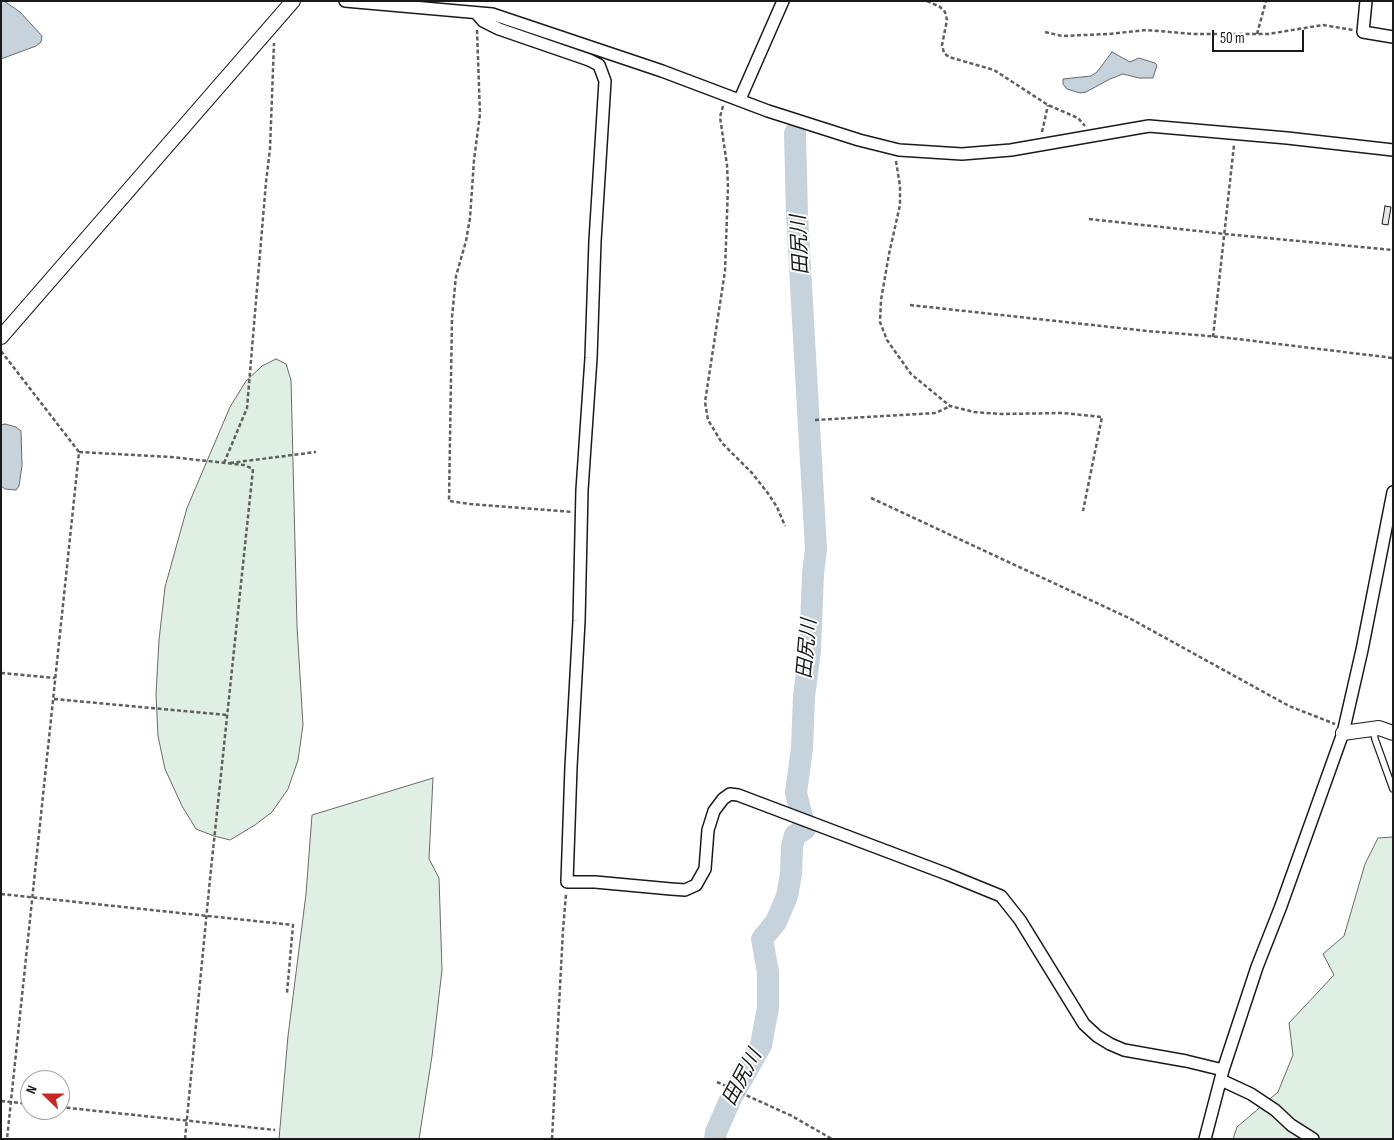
<!DOCTYPE html>
<html>
<head>
<meta charset="utf-8">
<style>
  body { margin:0 }
  #map { position:relative; width:1394px; height:1140px; overflow:hidden; background:#fff; font-family:"Sofia Sans Condensed",sans-serif }
  canvas { display:block }
  .frame { position:absolute; inset:0; border:2px solid #1a1a1a; pointer-events:none }
  .north { position:absolute; left:20px; top:1070px; width:50px; height:50px; box-sizing:border-box; background:#fff; border:1px solid #a3a3a3; border-radius:50%; rotate:292deg; font-size:14px; font-weight:700; line-height:20px; text-align:center; color:#1a1a1a }
  .north::after { content:''; display:block; margin:auto; width:18px; height:22px; background:#c62828; clip-path:polygon(50% 0,100% 100%,50% 72%,0 100%) }
  .scale { position:absolute; left:1212px; top:30px; width:92px; height:22px; box-sizing:border-box; border:2px solid #1a1a1a; border-top:0; padding-left:6px; font-size:15px; line-height:18px; white-space:nowrap; color:#1a1a1a; -webkit-text-stroke:4px #fff; paint-order:stroke }
</style>
</head>
<body>
<div id="map">
<canvas width="1394" height="1140"></canvas>
<div class="frame"></div>
<div class="north">N</div>
<div class="scale">50 m</div>
</div>
<script>
const g = document.querySelector('canvas').getContext('2d');
g.lineJoin = 'round';
function fill(path, color) {
  g.fillStyle = color;
  g.fill(path, 'evenodd');
}
function poly(rows) {
  const path = new Path2D();
  for (const r of rows) {
    path.moveTo(r[0], r[1]);
    for (let i = 2; i < r.length; i += 2) path.lineTo(r[i], r[i + 1]);
  }
  return path;
}
function trace(path, color, width, dash) {
  g.strokeStyle = color;
  g.lineWidth = width;
  g.lineCap = dash ? 'butt' : 'round';
  g.setLineDash(dash || []);
  g.stroke(path);
}
function label(font, color, halo, rows, align = 'center') {
  g.font = font + ' "Sofia Sans Condensed","Noto Sans JP",sans-serif';
  g.lineWidth = 4;
  g.setLineDash([]);
  g.textBaseline = 'middle';
  g.strokeStyle = halo;
  g.fillStyle = color;
  for (const [text, x, y, turn = 0] of rows) {
    g.save();
    g.translate(x, y);
    g.rotate((+turn || 0) * Math.PI / 180);
    g.textAlign = isNaN(turn) ? turn : align;
    if (halo) g.strokeText(text, 0, 0);
    g.fillText(text, 0, 0);
    g.restore();
  }
}
const green = poly([
  [276,359,286,364,291,380,297,626,303,725,298,760,288,789,272,812,255,825,230,840,214,836,196,829,182,806,165,769,158,736,156,694,159,640,165,587,187,508,230,407,246,381,262,366,276,359],
  [433,778,429,859,439,878,442,970,432,1056,419,1139,279,1139,288,1036,306,894,312,815,433,778],
  [1393,837,1393,1139,1233,1139,1237,1127,1278,1092,1293,1055,1289,1023,1334,975,1323,954,1344,936,1365,864,1378,838,1393,837]
]);
const water = poly([
  [1,1,4,1,20,12,42,36,41,42,36,46,1,59,1,1],
  [1112,52,1130,62,1139,58,1155,63,1157,65,1153,78,1139,78,1123,74,1110,79,1086,92,1080,93,1067,89,1063,84,1063,79,1091,76,1097,72,1112,52],
  [5,424,16,427,21,431,22,466,19,486,16,490,5,489,1,486,1,425,5,424]
]);
const river = poly([
  [715,1139,716,1132,731,1098,761,1045,768,1008,768,972,762,939,776,922,787,896,791,874,792,846,795,835,805,829,796,793,802,748,804,697,810,650,813,574,816,549,797,215,795,133]
]);
const building = poly([
  [1385,206,1391,207,1388,225,1382,224,1385,206]
]);
const path = poly([
  [927,1,940,7,945,12,947,20,942,45,944,53,949,57,994,70,1048,105,1078,118,1085,126],
  [477,30,480,114,474,160,470,218,466,241,456,276,452,317,449,501,470,504,572,512],
  [1045,32,1062,36,1109,34,1146,30,1194,34,1268,34,1323,25,1353,30],
  [1257,34,1266,1],
  [723,106,720,117,727,165,728,187,725,271,705,402,708,420,722,443,752,473,767,492,777,507,785,526],
  [1042,132,1048,105],
  [896,161,900,186,900,205,889,254,881,300,880,322,887,340,911,374,950,406,974,412,1002,414,1063,413,1102,417,1083,511],
  [1089,219,1225,234,1393,250],
  [910,305,1147,331,1221,337,1393,358],
  [1213,337,1234,145],
  [1,351,79,452,7,1139],
  [815,420,936,413,950,406],
  [79,452,171,457,244,465,253,469,210,879,185,1139],
  [224,463,247,408,266,182,270,149,274,43],
  [230,463,316,452],
  [871,498,1131,619,1289,706,1335,724],
  [1,673,55,678],
  [54,699,227,715],
  [1,894,293,925,287,993],
  [717,1082,792,1116,832,1139],
  [1,1101,30,1104],
  [60,1107,275,1130],
  [552,1139,563,930,566,894]
]);
const service = poly([
  [1373,729,1375,739,1393,789]
]);
const minor = poly([
  [345,1,492,14,662,71,768,111,859,140,899,150,962,154,1011,150,1149,126,1287,138,1393,150],
  [1366,1,1363,32,1393,37],
  [476,13,483,21,499,29,589,60,599,65,605,81,595,241,591,358,582,490,579,621,571,767,567,882,595,882,671,889,685,890,696,885,705,869,708,830,714,811,723,799,730,794,738,795,947,874,1001,896,1020,920,1084,1024,1097,1036,1110,1044,1124,1050,1186,1061,1223,1070],
  [740,99,783,1],
  [1221,1080,1251,1094,1275,1110,1291,1125,1313,1139],
  [1205,1139,1223,1070,1257,967,1281,906,1343,733,1362,650,1393,492]
]);
const tertiary = poly([
  [1,337,293,1],
  [1343,733,1379,728,1393,733]
]);
const waterNames = [
  ["田尻川",801,245,-93],
  ["田尻川",808,649,-85],
  ["田尻川",743,1078,-62]
];
fill(green, '#e0efe3');
trace(green, '#6a6a6a', 1);
fill(water, '#c6d2dc');
trace(water, '#6a6a6a', 1);
trace(river, '#c6d2dc', 22);
fill(building, '#e6e6e6');
trace(building, '#1a1a1a', 1);
trace(service, '#1a1a1a', 8);
trace(minor, '#1a1a1a', 14);
trace(tertiary, '#1a1a1a', 16);
trace(path, '#5f5f5f', 2.5, [4, 2.5]);
trace(service, '#fff', 5.5);
trace(minor, '#fff', 11);
trace(tertiary, '#fff', 14);
label('italic 20px', '#1a1a1a', '#fff', waterNames);
</script>
</body>
</html>
